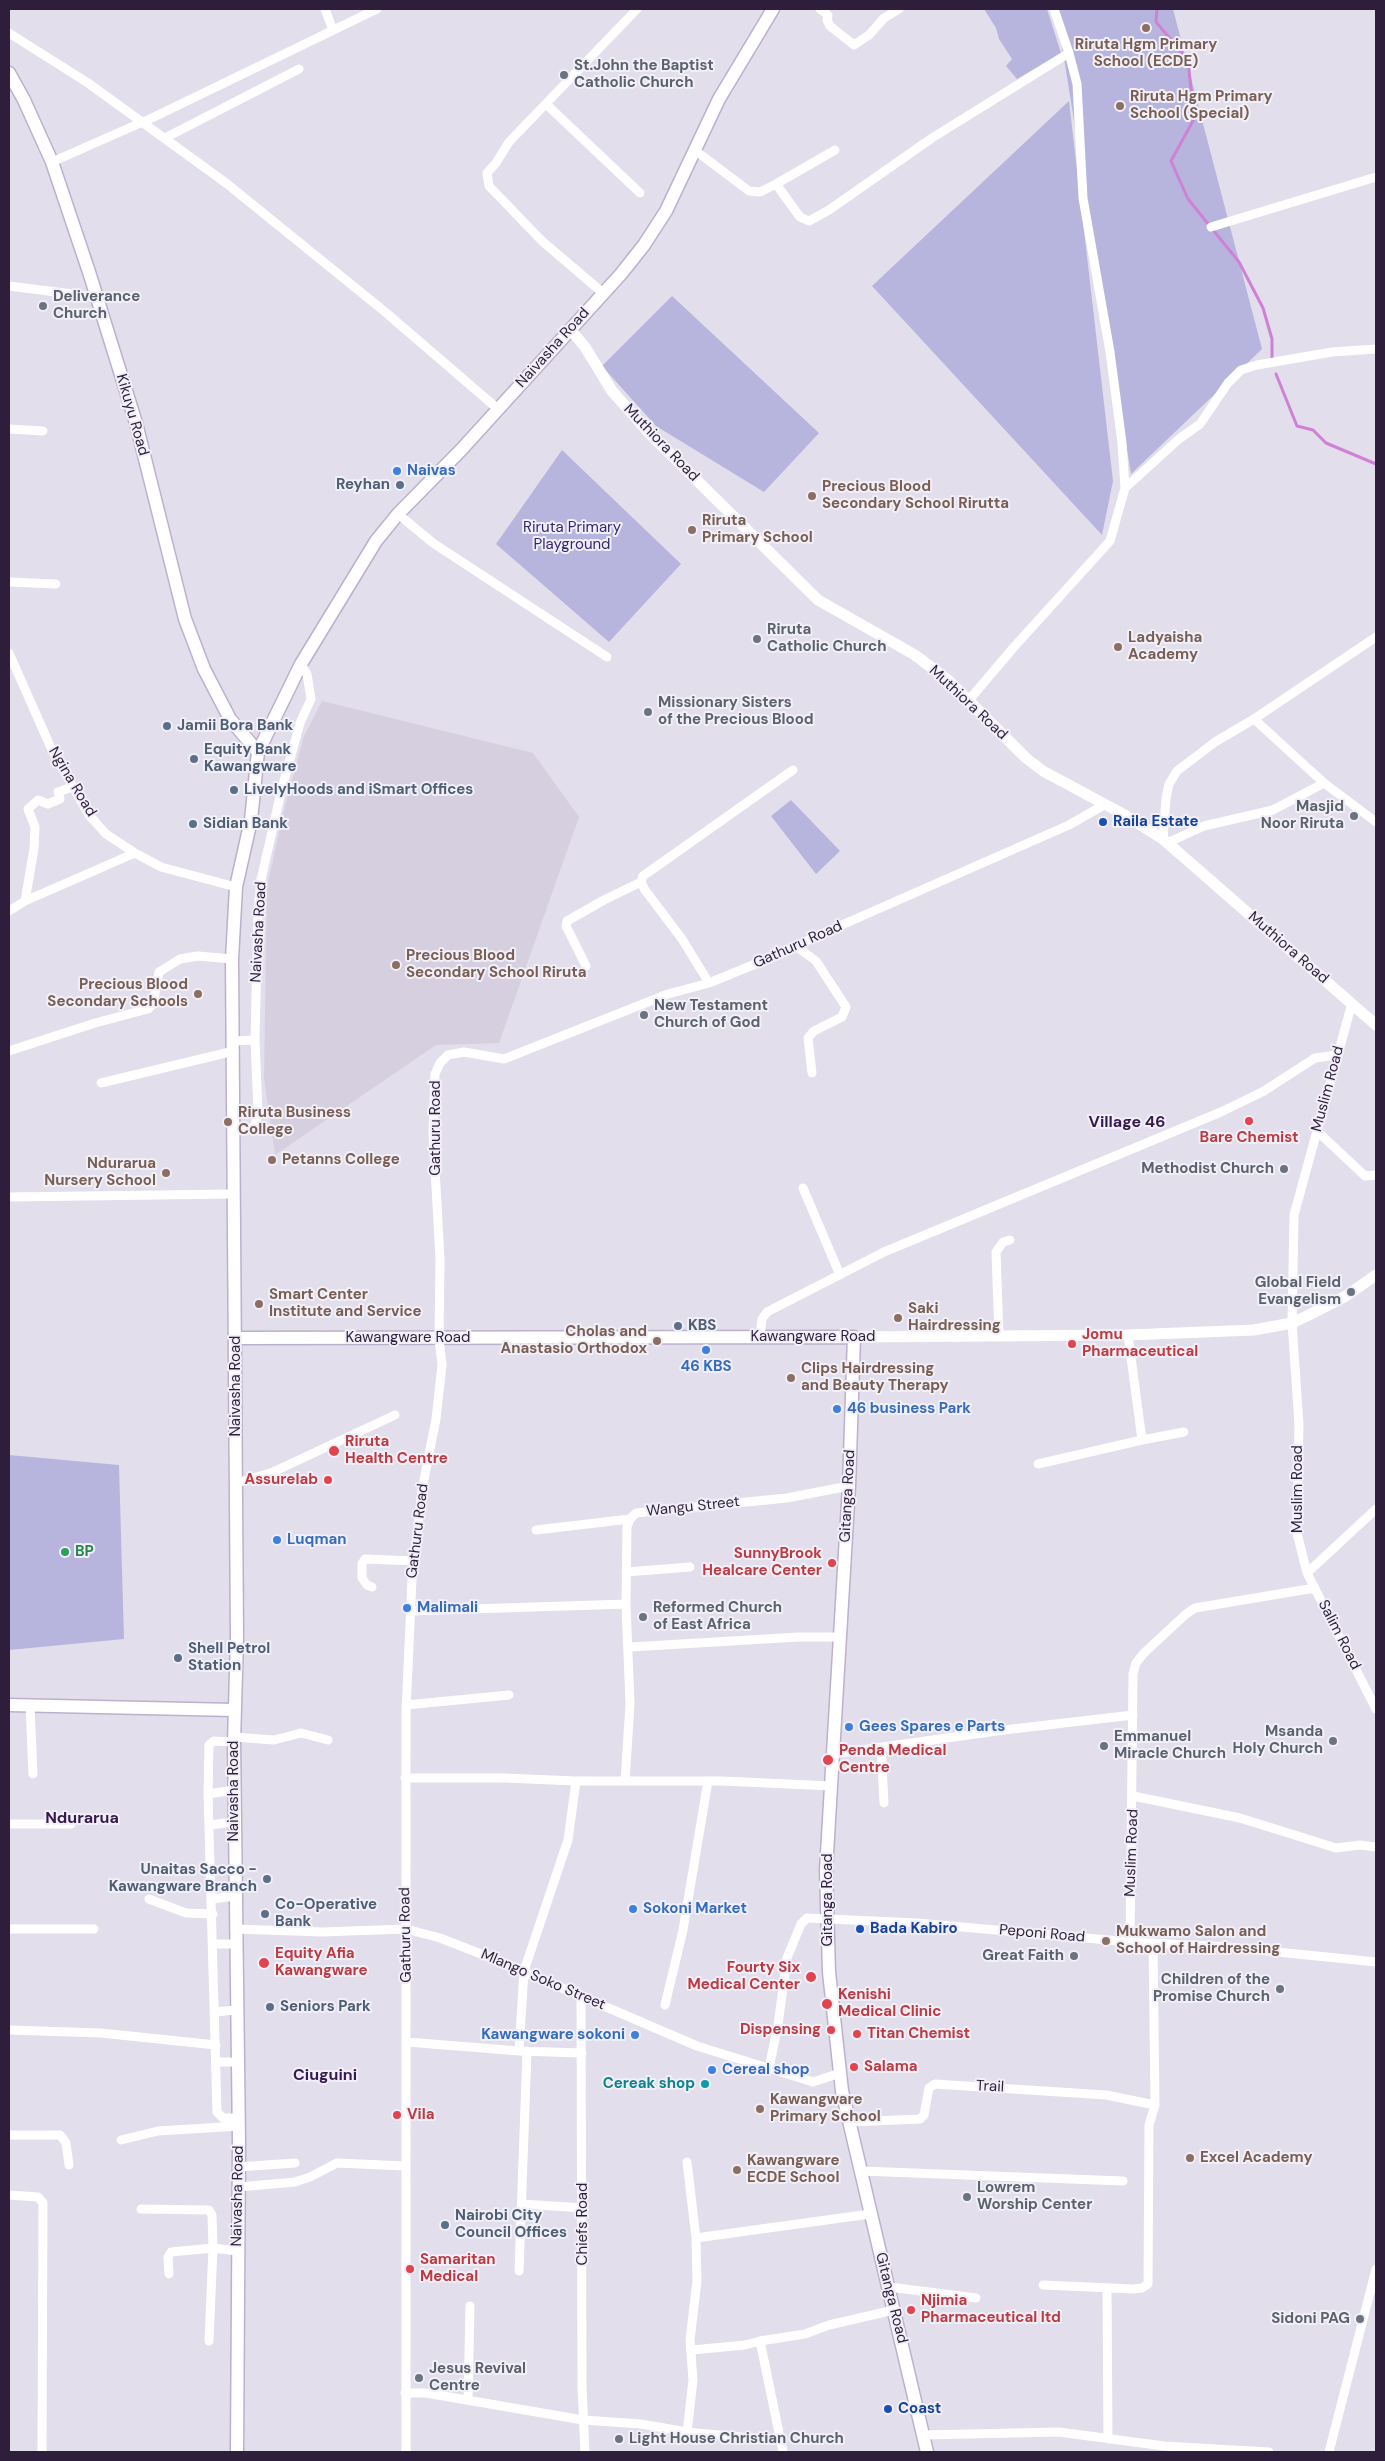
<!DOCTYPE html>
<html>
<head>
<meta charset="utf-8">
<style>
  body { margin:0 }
  #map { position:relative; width:1385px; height:2461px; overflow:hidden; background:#e2deeb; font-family:"DM Sans",sans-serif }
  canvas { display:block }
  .frame { position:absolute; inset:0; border:10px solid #2e1e3c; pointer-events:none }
</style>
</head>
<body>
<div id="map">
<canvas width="1385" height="2461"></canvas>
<div class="frame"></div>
</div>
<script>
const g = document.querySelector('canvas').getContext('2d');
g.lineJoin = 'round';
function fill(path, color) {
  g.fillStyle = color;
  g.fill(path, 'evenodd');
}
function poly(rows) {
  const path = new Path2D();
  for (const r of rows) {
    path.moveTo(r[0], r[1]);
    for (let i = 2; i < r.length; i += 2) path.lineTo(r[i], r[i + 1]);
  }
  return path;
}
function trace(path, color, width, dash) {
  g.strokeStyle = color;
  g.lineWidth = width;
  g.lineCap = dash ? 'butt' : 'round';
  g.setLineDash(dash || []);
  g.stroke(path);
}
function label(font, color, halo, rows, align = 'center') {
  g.font = font + ' "DM Sans",sans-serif';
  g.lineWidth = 4;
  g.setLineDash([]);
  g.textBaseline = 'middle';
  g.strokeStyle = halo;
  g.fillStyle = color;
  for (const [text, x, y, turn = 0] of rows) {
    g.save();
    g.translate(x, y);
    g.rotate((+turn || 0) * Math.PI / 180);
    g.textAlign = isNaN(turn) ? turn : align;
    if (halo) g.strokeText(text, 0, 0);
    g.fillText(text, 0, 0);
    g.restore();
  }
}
const built = poly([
  [322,701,533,753,579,817,499,1043,436,1045,275,1155,264,1078,267,887,284,810,304,736]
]);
const green = poly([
  [984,9,1047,9,1061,53,1017,79,1006,66,1012,59,999,39,996,28],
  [1056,9,1173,9,1262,349,1131,474],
  [1069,101,1113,481,1102,535,872,286],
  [672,296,819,433,764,492,656,426,602,366],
  [562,450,681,564,609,642,496,544],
  [791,800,840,851,816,874,771,816],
  [9,1455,119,1465,124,1639,9,1650]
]);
const stream = poly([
  [1157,9,1156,22,1188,60,1194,119,1171,161,1188,199,1239,262,1263,308,1272,339,1272,358],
  [1276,374,1297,426,1313,430,1326,443,1376,464]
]);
const minor = poly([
  [325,9,333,30],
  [820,9,828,15,827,20,830,26,854,45,869,35,884,18,899,9],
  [1054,9,1069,53,1077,84,1083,198,1110,352,1122,443,1125,488],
  [9,33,88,83,226,183,384,311,498,409],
  [546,104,640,193],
  [165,138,299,69],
  [696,151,749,191,760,192,776,184,800,217,809,221,829,210,932,138,1069,53],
  [52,162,154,117,377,9],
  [776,184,835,150],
  [1211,227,1376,177],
  [9,286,96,297],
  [603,293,542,241,489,186,487,173,496,163,509,142,637,9],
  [9,429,43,431],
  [398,514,433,543,607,657],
  [9,582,56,584],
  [9,653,51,748,89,815,106,834,135,853,161,867,236,887],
  [969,700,1014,647,1110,541,1125,488,1179,439,1200,424,1228,383,1241,370,1257,365,1332,352,1376,349],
  [1254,719,1376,637],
  [1163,839,1166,798,1169,784,1177,771,1215,742,1254,719,1324,783,1376,822],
  [1167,843,1204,826,1273,810,1324,783],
  [25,901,34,849,35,827,28,809,38,800,48,804,60,799,58,792,72,787],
  [9,911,25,901,135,853],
  [797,947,816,961,846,1007,842,1017,814,1031,808,1038,812,1073],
  [586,966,566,926,567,921,604,900,641,882],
  [709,983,682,939,645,890,641,882,643,876,793,770],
  [1352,1003,1294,1215,1292,1323,1299,1424,1297,1533,1307,1573,1376,1709],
  [234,1041,255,1040],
  [9,1051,95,1023,148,1009,153,1004,159,972,180,959,198,956,232,959],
  [101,1083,234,1051],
  [233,1131,247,1130,255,1126,258,1113,255,1040,258,910,261,880,282,788,300,723,311,699,307,674,301,664],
  [1317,1131,1365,1176,1376,1175],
  [803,1188,840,1275],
  [9,1197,233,1194],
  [1128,1335,1142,1440,1184,1432],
  [760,1336,762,1319,767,1312,884,1252,1221,1112,1264,1091,1315,1058,1337,1055],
  [999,1336,996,1252,1003,1242,1010,1240],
  [1038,1464,1142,1440],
  [237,1483,273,1472,395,1415],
  [536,1530,630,1519],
  [626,1572,690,1567],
  [1307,1573,1376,1509],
  [372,1587,367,1585,362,1578,362,1564,365,1559,414,1561],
  [410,1611,626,1604,627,1527,630,1519,636,1513,787,1498,849,1486],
  [630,1647,799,1637,840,1637],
  [30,1705,33,1774],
  [406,1705,509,1695],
  [234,1737,274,1740,301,1733,328,1740],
  [234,1742,214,1741,209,1745,208,1794,217,2112,223,2118,238,2118],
  [881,1748,884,1803],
  [833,1754,1004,1730,1133,1715],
  [405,1778,504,1778,576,1781],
  [625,1781,630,1704,626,1604],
  [208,1794,234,1790],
  [1133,1796,1240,1818,1336,1848,1360,1845,1376,1847],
  [9,1824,71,1824],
  [209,1825,234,1822],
  [149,1899,186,1913,213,1914],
  [212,1899,234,1896],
  [9,1929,94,1929],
  [235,1929,322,1932,406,1929,440,1938,499,1961,697,2046,813,2082,840,2073],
  [1130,1942,1133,1674,1136,1663,1144,1653,1186,1614,1195,1608,1315,1588],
  [213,1944,235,1944],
  [581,1996,582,2387,585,2452],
  [665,2005,683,1930,708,1781],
  [215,2012,236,2010],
  [9,2030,101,2033,216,2045],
  [407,2042,519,2051,582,2053],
  [519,2051,524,1971,568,1840,576,1781,722,1781,832,1786],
  [216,2062,237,2062],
  [769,2068,778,2025,787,1958,801,1924,807,1918,917,1923,1130,1942,1228,1947,1376,1962],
  [850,2122,920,2119,924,2115,929,2088,935,2084,1106,2095,1155,2105],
  [9,2135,60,2135,66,2143,69,2165],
  [121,2140,158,2131,239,2126],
  [687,2162,696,2238],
  [238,2167,295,2163],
  [861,2171,1123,2181],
  [238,2187,295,2182,310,2177,337,2163,405,2166],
  [9,2195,38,2197,43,2203,42,2452],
  [522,2204,583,2208],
  [141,2209,209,2210,212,2215,213,2248,237,2251],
  [519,2271,527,2051],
  [169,2274,168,2257,171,2252,213,2248,209,2341],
  [1043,2285,1133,2289,1142,2288,1148,2284,1149,2125,1155,2105,1153,1943],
  [889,2287,976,2298],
  [1107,2288,1108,2439],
  [692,2350,745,2345,760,2341],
  [405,2393,426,2393,583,2420,641,2424,687,2432,782,2441],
  [468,2400,470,2306],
  [687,2432,693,2380,690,2340,697,2281,696,2238,870,2214],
  [924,2435,1059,2432,1164,2446,1269,2452],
  [406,2452,406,1712,412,1579,422,1490,436,1419,442,1365,439,1338,440,1259,433,1132,435,1074,440,1063,448,1055,464,1052,504,1059,668,994,709,983,797,947,810,939,1069,825,1104,805],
  [783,2452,760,2341,805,2334,829,2325,894,2310],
  [1329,2452,1376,2269]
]);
const tertiary = poly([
  [570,329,585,347,612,391,651,435,818,600,915,655,948,680,1026,758,1043,771,1123,814,1163,839,1376,1025],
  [854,1337,1128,1335,1254,1330,1292,1323,1309,1315,1346,1296,1376,1275]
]);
const secondary = poly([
  [9,73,24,100,52,162,89,272,136,423,185,619,204,669,230,719,258,752],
  [236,1338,854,1337,849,1486,826,1870,829,1972,842,2091,927,2452],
  [9,1705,234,1710],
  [237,2452,239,2143,234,1742,237,1637,232,959,236,887,251,820,258,752,301,664,376,541,398,514,461,450,621,274,644,245,666,211,719,99,773,9]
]);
const markers = [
  [1146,28,5,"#8d6e63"],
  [564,75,5,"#6b7280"],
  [1120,106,5,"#8d6e63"],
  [43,306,5,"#6b7280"],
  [397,471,5,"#3f7fe0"],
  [400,485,5,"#5c6f8a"],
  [812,496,5,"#8d6e63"],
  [692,530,5,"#8d6e63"],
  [757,639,5,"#6b7280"],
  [1118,647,5,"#8d6e63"],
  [648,712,5,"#6b7280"],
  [167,726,5,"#5c6f8a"],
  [194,759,5,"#5c6f8a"],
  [234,790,5,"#5c6f8a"],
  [1354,816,5,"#6b7280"],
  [1103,822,5,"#1a4fb4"],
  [193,824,5,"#5c6f8a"],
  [396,965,5,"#8d6e63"],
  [198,994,5,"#8d6e63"],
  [644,1015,5,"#6b7280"],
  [1249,1121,5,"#e0444e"],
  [228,1122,5,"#8d6e63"],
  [272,1160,5,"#8d6e63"],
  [1284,1169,5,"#6b7280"],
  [166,1173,5,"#8d6e63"],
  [1351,1292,5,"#6b7280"],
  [259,1304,5,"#8d6e63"],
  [898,1318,5,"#8d6e63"],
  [678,1326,5,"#5c6f8a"],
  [657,1341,5,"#8d6e63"],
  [1072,1344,5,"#e0444e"],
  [706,1350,5,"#3f7fe0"],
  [791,1378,5,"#8d6e63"],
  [837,1409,5,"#3f7fe0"],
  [334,1451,6,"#e0444e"],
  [328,1480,5,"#e0444e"],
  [277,1540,5,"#3f7fe0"],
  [65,1552,5,"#2e9e5b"],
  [832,1563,5,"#e0444e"],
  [407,1608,5,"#3f7fe0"],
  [643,1617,5,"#6b7280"],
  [178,1658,5,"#5c6f8a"],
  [849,1727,5,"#3f7fe0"],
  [1333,1741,5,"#6b7280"],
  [1104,1746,5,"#6b7280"],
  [828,1760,6,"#e0444e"],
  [267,1879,5,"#5c6f8a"],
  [633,1909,5,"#3f7fe0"],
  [265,1914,5,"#5c6f8a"],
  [860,1929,5,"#1a4fb4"],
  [1106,1941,5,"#8d6e63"],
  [1074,1956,5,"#6b7280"],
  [264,1963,6,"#e0444e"],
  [811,1977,6,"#e0444e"],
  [1280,1989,5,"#6b7280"],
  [827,2004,6,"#e0444e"],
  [270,2007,5,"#5c6f8a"],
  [831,2030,5,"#e0444e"],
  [857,2034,5,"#e0444e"],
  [635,2035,5,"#3f7fe0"],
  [854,2067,5,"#e0444e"],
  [712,2070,5,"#3f7fe0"],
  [705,2084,5,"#0f9aa8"],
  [760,2109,5,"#8d6e63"],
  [397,2115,5,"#e0444e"],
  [1190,2158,5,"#8d6e63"],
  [737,2170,5,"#8d6e63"],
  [967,2197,5,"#6b7280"],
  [445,2225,5,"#5c6f8a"],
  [410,2269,5,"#e0444e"],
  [911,2310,5,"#e0444e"],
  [1360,2319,5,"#6b7280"],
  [419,2378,5,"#6b7280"],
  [888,2409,5,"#1a4fb4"],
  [619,2439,5,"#6b7280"]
];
const educationNames = [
  ["Riruta Hgm Primary",1146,45,"center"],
  ["School (ECDE)",1146,62,"center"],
  ["Riruta Hgm Primary",1130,97],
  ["School (Special)",1130,114],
  ["Precious Blood",822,487],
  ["Secondary School Rirutta",822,504],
  ["Riruta",702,521],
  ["Primary School",702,538],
  ["Ladyaisha",1128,638],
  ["Academy",1128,655],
  ["Precious Blood",406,956],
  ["Secondary School Riruta",406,973],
  ["Precious Blood",188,985,"right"],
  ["Secondary Schools",188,1002,"right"],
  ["Riruta Business",238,1113],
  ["College",238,1130],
  ["Petanns College",282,1160],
  ["Ndurarua",156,1164,"right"],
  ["Nursery School",156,1181,"right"],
  ["Smart Center",269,1295],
  ["Institute and Service",269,1312],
  ["Saki",908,1309],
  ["Hairdressing",908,1326],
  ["Cholas and",647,1332,"right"],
  ["Anastasio Orthodox",647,1349,"right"],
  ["Clips Hairdressing",801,1369],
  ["and Beauty Therapy",801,1386],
  ["Mukwamo Salon and",1116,1932],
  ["School of Hairdressing",1116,1949],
  ["Kawangware",770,2100],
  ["Primary School",770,2117],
  ["Excel Academy",1200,2158],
  ["Kawangware",747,2161],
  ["ECDE School",747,2178]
];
const worshipNames = [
  ["St.John the Baptist",574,66],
  ["Catholic Church",574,83],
  ["Deliverance",53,297],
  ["Church",53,314],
  ["Riruta",767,630],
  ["Catholic Church",767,647],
  ["Missionary Sisters",658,703],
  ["of the Precious Blood",658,720],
  ["Masjid",1344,807,"right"],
  ["Noor Riruta",1344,824,"right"],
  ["New Testament",654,1006],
  ["Church of God",654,1023],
  ["Methodist Church",1274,1169,"right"],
  ["Global Field",1341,1283,"right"],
  ["Evangelism",1341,1300,"right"],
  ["Reformed Church",653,1608],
  ["of East Africa",653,1625],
  ["Msanda",1323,1732,"right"],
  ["Holy Church",1323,1749,"right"],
  ["Emmanuel",1114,1737],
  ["Miracle Church",1114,1754],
  ["Great Faith",1064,1956,"right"],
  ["Children of the",1270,1980,"right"],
  ["Promise Church",1270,1997,"right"],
  ["Lowrem",977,2188],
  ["Worship Center",977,2205],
  ["Sidoni PAG",1350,2319,"right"],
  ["Jesus Revival",429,2369],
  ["Centre",429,2386],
  ["Light House Christian Church",629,2439]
];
const streetNames = [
  ["Naivasha Road",553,348,-48],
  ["Kikuyu Road",132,415,74],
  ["Muthiora Road",661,443,46],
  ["Muthiora Road",968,703,43],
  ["Ngina Road",72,782,59],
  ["Naivasha Road",259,932,-87],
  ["Gathuru Road",798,945,-24],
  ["Muthiora Road",1288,948,41],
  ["Muslim Road",1328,1089,-75],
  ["Gathuru Road",436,1128,-90],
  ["Kawangware Road",813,1337],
  ["Kawangware Road",408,1338],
  ["Naivasha Road",236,1386,-90],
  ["Muslim Road",1298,1489,-90],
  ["Gitanga Road",848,1496,-87],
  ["Wangu Street",693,1507,-6],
  ["Gathuru Road",418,1531,-83],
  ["Salim Road",1339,1635,63],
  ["Naivasha Road",234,1791,-90],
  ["Muslim Road",1132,1853,-88],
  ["Gitanga Road",828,1900,-90],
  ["Peponi Road",1042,1934,5],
  ["Gathuru Road",406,1935,-91],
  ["Mlango Soko Street",543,1980,23],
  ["Trail",990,2087,3],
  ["Naivasha Road",238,2196,-89],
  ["Chiefs Road",583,2224,-90],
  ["Gitanga Road",891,2298,76]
];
const shopNames = [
  ["Naivas",407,471],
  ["46 KBS",706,1367,"center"],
  ["46 business Park",847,1409],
  ["Luqman",287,1540],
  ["Malimali",417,1608],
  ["Gees Spares e Parts",859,1727],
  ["Sokoni Market",643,1909],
  ["Kawangware sokoni",625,2035,"right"],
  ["Cereal shop",722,2070]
];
const serviceNames = [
  ["Reyhan",390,485,"right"],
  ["Jamii Bora Bank",177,726],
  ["Equity Bank",204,750],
  ["Kawangware",204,767],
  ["LivelyHoods and iSmart Offices",244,790],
  ["Sidian Bank",203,824],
  ["KBS",688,1326],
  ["Shell Petrol",188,1649],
  ["Station",188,1666],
  ["Unaitas Sacco -",257,1870,"right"],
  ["Kawangware Branch",257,1887,"right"],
  ["Co-Operative",275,1905],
  ["Bank",275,1922],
  ["Seniors Park",280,2007],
  ["Nairobi City",455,2216],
  ["Council Offices",455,2233]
];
const parkNames = [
  ["Riruta Primary",572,528],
  ["Playground",572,545]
];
const transitNames = [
  ["Raila Estate",1113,822],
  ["Bada Kabiro",870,1929],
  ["Coast",898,2409]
];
const healthNames = [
  ["Bare Chemist",1249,1138,"center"],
  ["Jomu",1082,1335],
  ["Pharmaceutical",1082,1352],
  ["Riruta",345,1442],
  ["Health Centre",345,1459],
  ["Assurelab",318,1480,"right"],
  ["SunnyBrook",822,1554,"right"],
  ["Healcare Center",822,1571,"right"],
  ["Penda Medical",839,1751],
  ["Centre",839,1768],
  ["Equity Afia",275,1954],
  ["Kawangware",275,1971],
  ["Fourty Six",800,1968,"right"],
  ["Medical Center",800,1985,"right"],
  ["Kenishi",838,1995],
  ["Medical Clinic",838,2012],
  ["Dispensing",821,2030,"right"],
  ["Titan Chemist",867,2034],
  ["Salama",864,2067],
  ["Vila",407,2115],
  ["Samaritan",420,2260],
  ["Medical",420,2277],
  ["Njimia",921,2301],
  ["Pharmaceutical ltd",921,2318]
];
const leisureNames = [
  ["BP",75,1552]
];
const cultureNames = [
  ["Cereak shop",695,2084]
];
const neighbourhoodNames = [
  ["Village 46",1127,1123],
  ["Ndurarua",82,1819],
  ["Ciuguini",325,2076]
];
fill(built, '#d5cfdf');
fill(green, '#b7b5de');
trace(stream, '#d081d5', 3);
trace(secondary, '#bcb1cc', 15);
trace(minor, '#fff', 9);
trace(tertiary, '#fff', 11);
trace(secondary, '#fff', 12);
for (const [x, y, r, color] of markers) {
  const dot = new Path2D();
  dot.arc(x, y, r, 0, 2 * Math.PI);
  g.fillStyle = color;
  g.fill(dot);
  trace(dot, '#f1eff7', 2);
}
label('bold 15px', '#785e54', '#f1eff7', educationNames, 'left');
label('bold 15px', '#5b616d', '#f1eff7', worshipNames, 'left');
label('15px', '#2e1e3c', '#f1eff7', streetNames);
label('bold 15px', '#366cbe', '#f1eff7', shopNames, 'left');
label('bold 15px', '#4e5e75', '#f1eff7', serviceNames, 'left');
label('15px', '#342675', '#f1eff7', parkNames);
label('bold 15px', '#164399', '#f1eff7', transitNames, 'left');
label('bold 15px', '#be3a42', '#f1eff7', healthNames, 'left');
label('bold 15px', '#27864d', '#f1eff7', leisureNames, 'left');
label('bold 15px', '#0d838f', '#f1eff7', cultureNames, 'right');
label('bold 16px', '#36194f', '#f1eff7', neighbourhoodNames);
</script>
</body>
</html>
